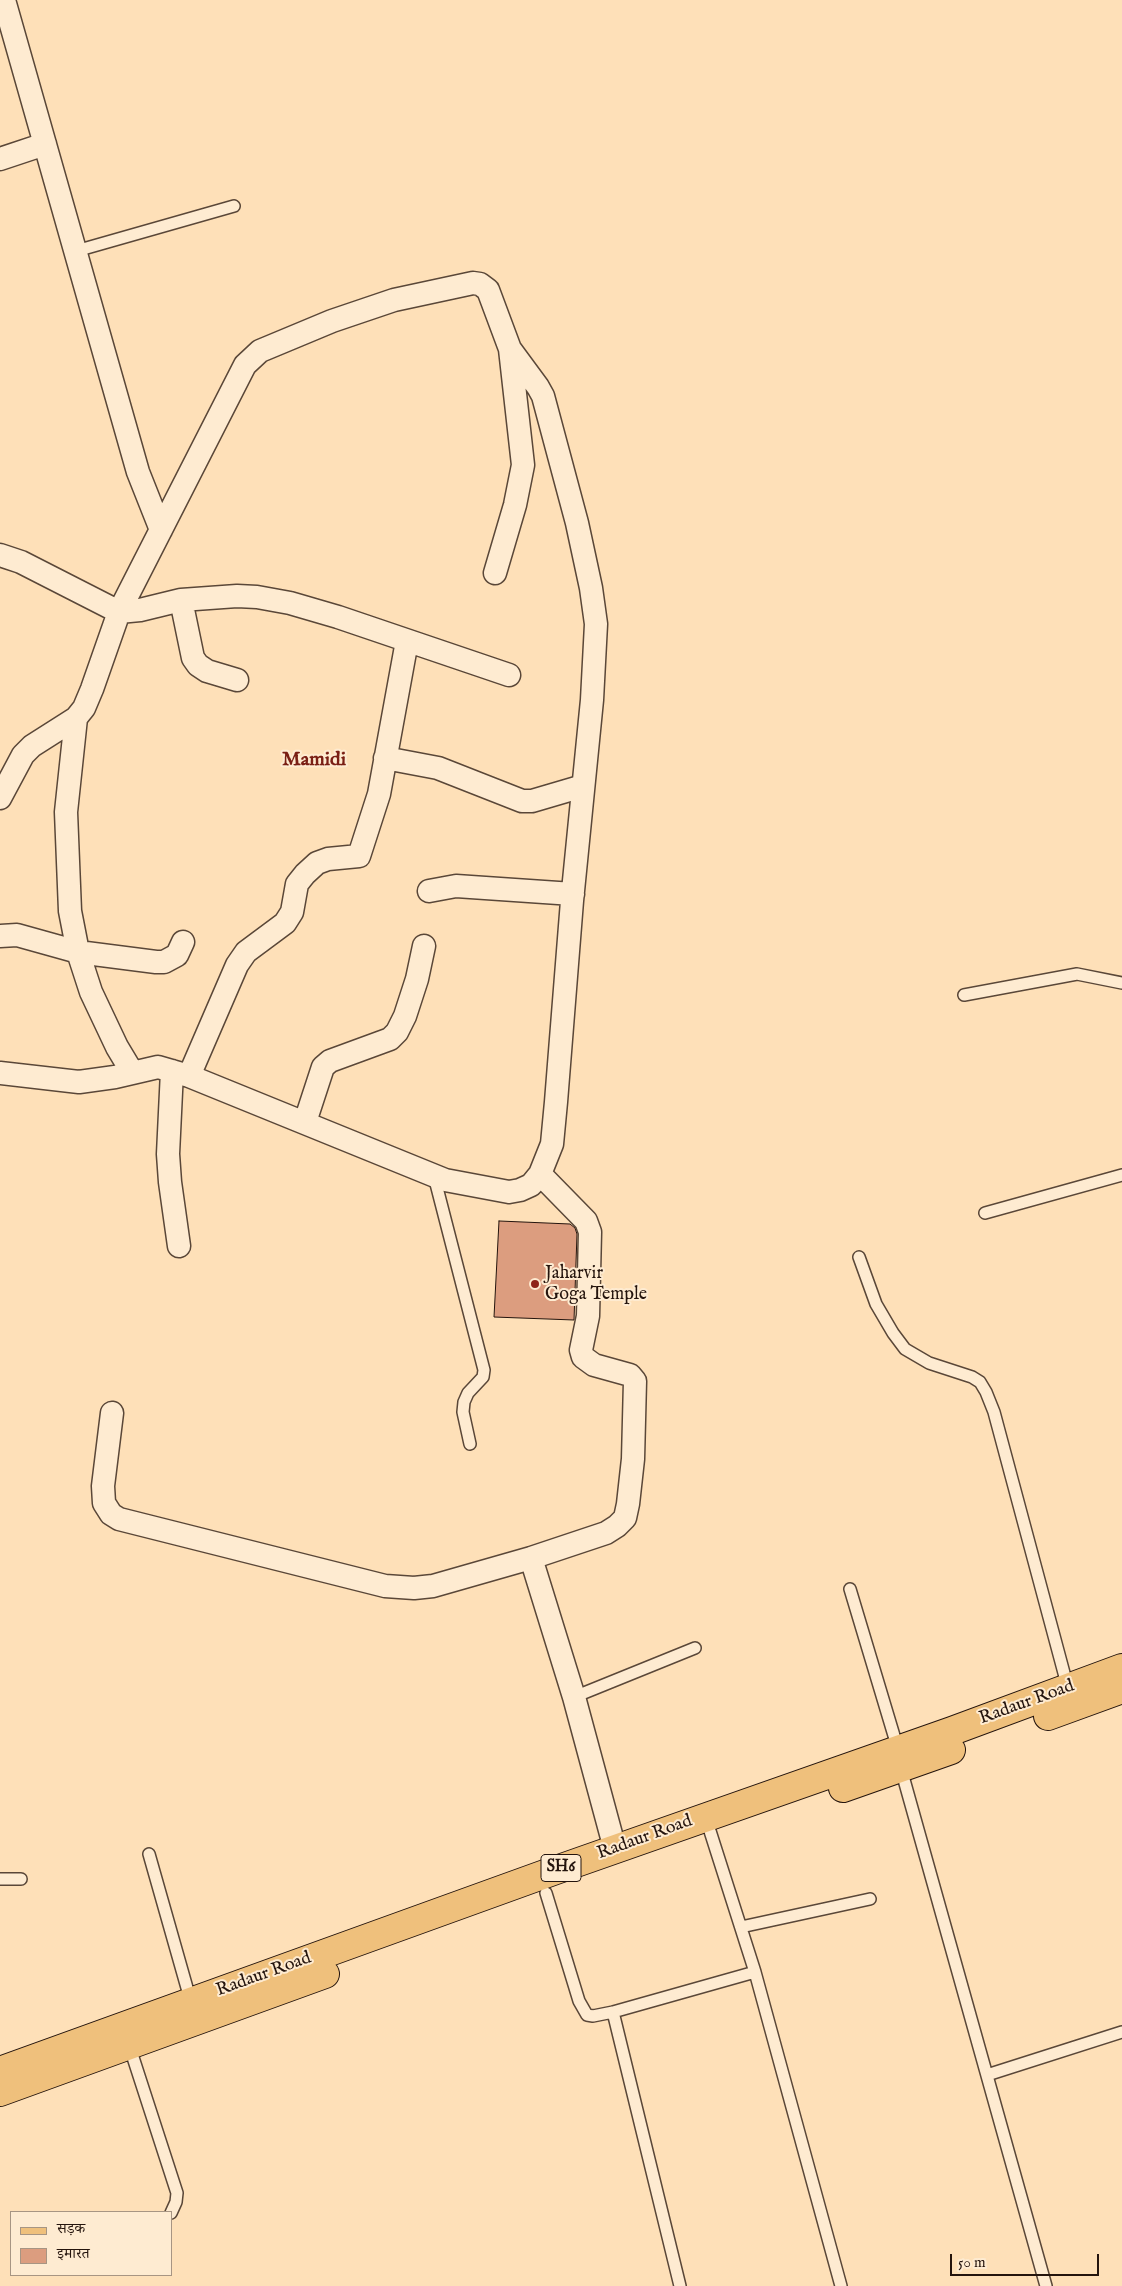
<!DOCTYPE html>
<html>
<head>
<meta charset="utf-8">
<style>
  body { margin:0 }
  #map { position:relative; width:1122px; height:2286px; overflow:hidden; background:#fee0b8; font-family:"IM FELL English","Noto Serif Devanagari",serif }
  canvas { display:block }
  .legend { position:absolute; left:10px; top:2211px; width:162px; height:65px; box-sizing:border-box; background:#feebd1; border:1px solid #a79583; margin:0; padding:6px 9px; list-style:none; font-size:15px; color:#24140d }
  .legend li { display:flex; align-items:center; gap:10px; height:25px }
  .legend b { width:25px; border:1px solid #a79583 }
  .scale { position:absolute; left:950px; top:2254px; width:149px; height:22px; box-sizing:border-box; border:2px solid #24140d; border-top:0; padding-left:6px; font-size:15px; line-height:18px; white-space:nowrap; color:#24140d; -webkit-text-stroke:4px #feebd1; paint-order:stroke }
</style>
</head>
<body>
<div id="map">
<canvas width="1122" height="2286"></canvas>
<ul class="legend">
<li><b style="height:6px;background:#efc07c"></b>सड़क</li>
<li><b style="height:14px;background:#dc9d7f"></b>इमारत</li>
</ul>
<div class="scale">50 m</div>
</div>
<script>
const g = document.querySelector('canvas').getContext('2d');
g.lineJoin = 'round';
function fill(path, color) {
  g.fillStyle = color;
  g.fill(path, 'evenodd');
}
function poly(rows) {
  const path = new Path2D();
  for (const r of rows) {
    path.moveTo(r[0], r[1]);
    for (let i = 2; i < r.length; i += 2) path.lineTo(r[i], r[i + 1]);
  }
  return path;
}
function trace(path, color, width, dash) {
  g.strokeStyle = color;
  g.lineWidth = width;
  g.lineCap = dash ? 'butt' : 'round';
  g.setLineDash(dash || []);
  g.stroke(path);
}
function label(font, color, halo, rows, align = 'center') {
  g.font = font + ' "IM FELL English",serif';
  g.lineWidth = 4;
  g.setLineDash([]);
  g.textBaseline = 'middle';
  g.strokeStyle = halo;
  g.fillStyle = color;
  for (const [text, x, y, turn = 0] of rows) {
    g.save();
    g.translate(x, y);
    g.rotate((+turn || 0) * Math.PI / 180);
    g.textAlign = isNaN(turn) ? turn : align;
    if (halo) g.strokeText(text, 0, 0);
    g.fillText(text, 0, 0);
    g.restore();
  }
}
const building = poly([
  [499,1221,570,1224,575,1228,577,1234,574,1320,494,1317,499,1221]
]);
const service = poly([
  [76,251,234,206],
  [964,995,1077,974,1122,983],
  [434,1176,484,1370,483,1377,468,1393,464,1402,463,1412,470,1444],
  [985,1213,1122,1175],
  [859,1257,876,1304,893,1333,905,1349,929,1363,972,1377,980,1382,986,1392,994,1412,1068,1688],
  [850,1589,898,1749],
  [574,1697,695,1648],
  [901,1769,1046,2286],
  [710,1831,755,1972,841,2286],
  [149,1854,191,2002],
  [0,1879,21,1879],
  [546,1893,579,2001,587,2015,593,2016,613,2012,755,1972],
  [741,1927,870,1899],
  [613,2012,680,2286],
  [129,2045,177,2193,176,2202,171,2213],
  [987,2075,1122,2032]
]);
const minor = poly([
  [4,0,138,472,161,530],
  [0,159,45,144],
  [0,555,21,562,119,612,140,610,181,600,237,596,257,597,290,603,338,617,509,675],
  [181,600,193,658,198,665,207,671,237,680],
  [76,718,66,812,70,911,78,952,91,992,117,1047,132,1072],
  [385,758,438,768,522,801,532,801,583,786],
  [0,798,23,755,32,746,76,718,84,708,92,689,119,612,245,365,260,351,332,321,394,300,473,283,480,284,488,290,510,349,523,465,515,505,495,573],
  [429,891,456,886,573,894],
  [0,936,17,935,78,952,156,962,164,962,177,955,183,942],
  [172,1071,168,1154,170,1182,179,1246],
  [0,1073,79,1082,115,1077,158,1067,189,1076,445,1180,509,1192,520,1190,531,1185,540,1174,552,1144,556,1102,572,901,592,700,596,624,591,588,577,523,543,396,538,387,510,349],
  [189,1076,237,965,246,952,285,923,292,912,297,884,305,874,317,863,328,859,359,856,379,794,407,641],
  [305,1122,323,1067,330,1061,390,1039,397,1032,405,1016,417,979,424,946],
  [112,1413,103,1486,104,1503,111,1514,119,1519,385,1586,414,1588,433,1586,531,1558,606,1533,617,1526,625,1518,628,1504,633,1459,635,1381,630,1375,594,1365,583,1357,581,1350,588,1316,590,1232,586,1221,540,1174],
  [531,1558,574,1697,615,1849]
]);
const primary = poly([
  [1048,1716,1122,1689],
  [843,1788,951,1750],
  [0,2071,556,1870,952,1731,1122,1668],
  [0,2092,325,1974]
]);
const markers = [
  [535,1284,5,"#8f2418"]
];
const shields = [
  [561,1868,40]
];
const shieldNames = [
  ["SH6",561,1868]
];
const poiNames = [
  ["Jaharvir",545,1274],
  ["Goga Temple",545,1295]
];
const streetNames = [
  ["Radaur Road",1027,1703,-20],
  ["Radaur Road",645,1838,-20],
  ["Radaur Road",264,1975,-20]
];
const quarterNames = [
  ["Mamidi",314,761]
];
fill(building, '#dc9d7f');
trace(building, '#24140d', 1);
trace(service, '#5a4738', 14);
trace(minor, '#5a4738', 25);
trace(primary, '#24140d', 30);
trace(service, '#feebd1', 11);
trace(minor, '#feebd1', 22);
trace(primary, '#efc07c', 28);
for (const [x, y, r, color] of markers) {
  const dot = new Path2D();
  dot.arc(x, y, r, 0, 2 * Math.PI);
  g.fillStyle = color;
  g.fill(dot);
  trace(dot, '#feebd1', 2);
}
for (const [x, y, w] of shields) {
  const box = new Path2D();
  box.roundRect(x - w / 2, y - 13.5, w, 27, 4);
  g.fillStyle = '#feebd1';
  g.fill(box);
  trace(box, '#24140d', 1);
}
label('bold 16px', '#24140d', null, shieldNames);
label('18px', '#24140d', '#feebd1', poiNames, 'left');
label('18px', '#24140d', '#feebd1', streetNames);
label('bold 20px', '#7a1f14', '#feebd1', quarterNames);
</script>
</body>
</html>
